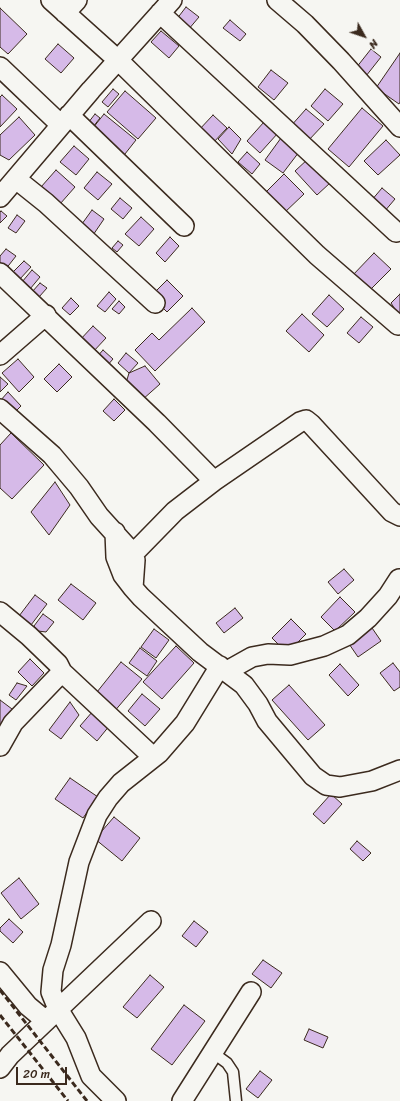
<!DOCTYPE html>
<html>
<head>
<meta charset="utf-8">
<style>
  body { margin:0 }
  #map { position:relative; width:400px; height:1101px; overflow:hidden; background:#f6f6f2; font-family:Sriracha,sans-serif }
  canvas { display:block }
  .north { position:absolute; left:344px; top:16px; width:40px; height:40px; -webkit-text-stroke:3px #f6f6f2; paint-order:stroke; rotate:130deg; font-size:11px; font-weight:700; line-height:16px; text-align:center; color:#3b2a1e }
  .north::after { content:''; display:block; margin:auto; width:14px; height:18px; background:#3b2a1e; clip-path:polygon(50% 0,100% 100%,50% 72%,0 100%) }
  .scale { position:absolute; left:16px; top:1067px; width:51px; height:18px; box-sizing:border-box; border:2px solid #3b2a1e; border-top:0; padding-left:5px; font-size:12px; line-height:14px; white-space:nowrap; color:#3b2a1e; -webkit-text-stroke:3px #f6f6f2; paint-order:stroke }
</style>
</head>
<body>
<div id="map">
<canvas width="400" height="1101"></canvas>
<div class="north">N</div>
<div class="scale">20 m</div>
</div>
<script>
const g = document.querySelector('canvas').getContext('2d');
g.lineJoin = 'round';
function fill(path, color) {
  g.fillStyle = color;
  g.fill(path, 'evenodd');
}
function poly(rows) {
  const path = new Path2D();
  for (const r of rows) {
    path.moveTo(r[0], r[1]);
    for (let i = 2; i < r.length; i += 2) path.lineTo(r[i], r[i + 1]);
  }
  return path;
}
function trace(path, color, width, dash) {
  g.strokeStyle = color;
  g.lineWidth = width;
  g.lineCap = dash ? 'butt' : 'round';
  g.setLineDash(dash || []);
  g.stroke(path);
}
const building = poly([
  [186,7,199,17,188,30,176,20,186,7],
  [0,8,27,34,8,54,0,47,0,8],
  [230,20,246,34,240,41,223,28,230,20],
  [161,31,179,46,169,58,151,42,161,31],
  [58,44,74,58,61,73,45,59,58,44],
  [371,49,381,57,366,76,356,68,371,49],
  [400,53,400,102,399,104,376,88,400,53],
  [271,70,288,83,274,100,258,87,271,70],
  [113,89,119,94,108,107,102,102,113,89],
  [325,89,343,104,328,121,311,106,325,89],
  [125,91,156,118,138,139,107,112,125,91],
  [2,95,17,109,0,127,0,97,2,95],
  [362,108,383,126,349,167,328,149,362,108],
  [306,109,324,124,307,142,290,127,306,109],
  [95,114,100,118,93,127,88,123,95,114],
  [104,114,136,140,121,159,89,133,104,114],
  [213,115,227,128,212,144,198,131,213,115],
  [19,117,35,135,9,160,0,155,0,135,19,117],
  [264,122,278,133,260,153,247,141,264,122],
  [229,127,241,139,232,154,218,139,229,127],
  [281,138,299,152,283,173,265,160,281,138],
  [386,140,400,155,378,175,364,161,386,140],
  [74,146,89,159,76,175,60,162,74,146],
  [247,152,260,164,252,174,238,162,247,152],
  [308,159,330,183,317,195,295,171,308,159],
  [56,170,75,187,60,204,41,187,56,170],
  [97,172,112,184,98,200,84,188,97,172],
  [284,174,304,194,283,214,264,194,284,174],
  [382,188,395,199,384,212,371,201,382,188],
  [120,198,132,208,123,219,111,209,120,198],
  [92,210,104,219,91,238,79,228,92,210],
  [1,211,7,216,0,223,0,212,1,211],
  [17,215,25,221,16,233,8,228,17,215],
  [141,217,154,229,139,246,125,234,141,217],
  [170,237,179,246,165,262,156,253,170,237],
  [118,241,123,245,117,252,112,248,118,241],
  [6,249,16,256,5,270,0,267,0,256,6,249],
  [374,253,391,269,367,293,351,277,374,253],
  [24,261,31,267,19,280,11,274,24,261],
  [32,270,40,277,30,289,22,282,32,270],
  [167,280,183,296,167,312,151,296,167,280],
  [40,283,47,288,39,297,32,292,40,283],
  [109,292,116,299,105,312,97,306,109,292],
  [400,294,400,317,391,303,400,294],
  [329,295,344,309,327,327,312,314,329,295],
  [71,298,79,306,70,315,62,308,71,298],
  [119,301,125,307,119,314,112,309,119,301],
  [192,308,205,322,155,371,135,350,152,333,159,340,192,308],
  [302,314,324,335,309,352,286,331,302,314],
  [361,317,373,327,359,343,347,333,361,317],
  [93,326,106,338,92,353,79,341,93,326],
  [103,350,113,359,106,367,96,358,103,350],
  [126,353,138,363,129,373,118,363,126,353],
  [18,359,34,377,19,392,2,373,18,359],
  [59,364,72,377,57,392,44,379,59,364],
  [145,366,160,384,142,400,126,383,129,373,145,366],
  [0,377,8,384,0,392,0,377],
  [8,392,21,406,13,414,0,401,8,392],
  [114,399,125,410,114,421,103,411,114,399],
  [11,433,44,465,12,499,0,488,0,445,11,433],
  [55,482,70,505,49,535,31,512,55,482],
  [344,569,354,580,338,594,328,582,344,569],
  [71,584,96,603,83,620,58,600,71,584],
  [35,595,47,604,31,625,16,620,35,595],
  [340,597,355,612,335,631,321,617,340,597],
  [235,608,243,618,224,633,216,623,235,608],
  [43,614,54,622,46,632,38,631,34,626,43,614],
  [291,619,306,634,287,653,272,638,291,619],
  [370,625,381,641,358,657,347,641,370,625],
  [154,629,169,640,156,658,141,647,154,629],
  [176,646,194,663,162,699,143,682,176,646],
  [140,648,157,661,147,676,129,663,140,648],
  [30,659,44,673,32,686,18,672,30,659],
  [121,662,142,679,113,713,93,697,121,662],
  [393,663,400,672,400,687,394,691,380,673,393,663],
  [340,664,359,685,348,696,329,675,340,664],
  [17,683,27,686,16,700,9,695,17,683],
  [289,685,325,725,308,740,272,700,289,685],
  [142,694,160,709,145,726,128,711,142,694],
  [0,700,16,712,0,729,0,700],
  [70,702,79,715,61,739,49,730,70,702],
  [93,711,110,725,97,741,80,726,93,711],
  [70,778,98,797,83,818,55,799,70,778],
  [331,794,342,804,324,824,313,814,331,794],
  [114,817,140,838,122,861,95,839,114,817],
  [357,841,371,853,363,861,350,849,357,841],
  [19,878,39,904,21,919,1,893,19,878],
  [9,919,23,932,13,943,0,931,0,928,9,919],
  [194,921,208,932,196,947,182,936,194,921],
  [263,960,282,973,271,988,252,974,263,960],
  [150,975,164,987,137,1018,123,1007,150,975],
  [184,1005,205,1021,172,1065,151,1049,184,1005],
  [309,1029,328,1037,323,1048,304,1040,309,1029],
  [260,1071,272,1080,258,1098,246,1089,260,1071]
]);
const service = poly([
  [212,1052,227,1063,233,1072,236,1101]
]);
const minor = poly([
  [51,0,119,61,317,255,398,325],
  [277,0,305,24,341,61,400,127],
  [65,13,77,0],
  [160,13,396,232],
  [0,67,61,125],
  [69,115,184,226],
  [16,179,46,203,155,303],
  [0,197,91,90,172,0],
  [0,273,157,423,214,481],
  [0,355,46,315],
  [0,409,52,455,79,487,99,516,128,548,135,560,133,588,141,597,200,652,244,685,258,704,267,721,313,776,326,785,340,787,372,781,400,770],
  [115,532,116,557,123,575,133,588],
  [132,555,175,511,214,481,300,422,306,420,311,424,392,512,400,516],
  [0,612,29,636,58,664,62,672,13,723,0,746],
  [227,671,252,657,268,654,290,655,324,646,348,635,368,618,388,596,399,579],
  [62,672,153,757],
  [0,972,28,1006,46,1021],
  [0,1068,10,1055,151,921],
  [116,1101,91,1076,76,1038,58,1009,51,992,53,970,61,945,79,862,97,815,108,798,121,783,159,753,185,723,220,666],
  [182,1101,251,992]
]);
const rail = poly([
  [0,990,87,1101],
  [0,1015,68,1101]
]);
fill(building, '#d6bae8');
trace(building, '#3b2a1e', 1);
trace(service, '#3b2a1e', 13);
trace(minor, '#3b2a1e', 22);
trace(service, '#f6f6f2', 10);
trace(minor, '#f6f6f2', 19);
trace(rail, '#3b2a1e', 3, [6, 3]);
</script>
</body>
</html>
